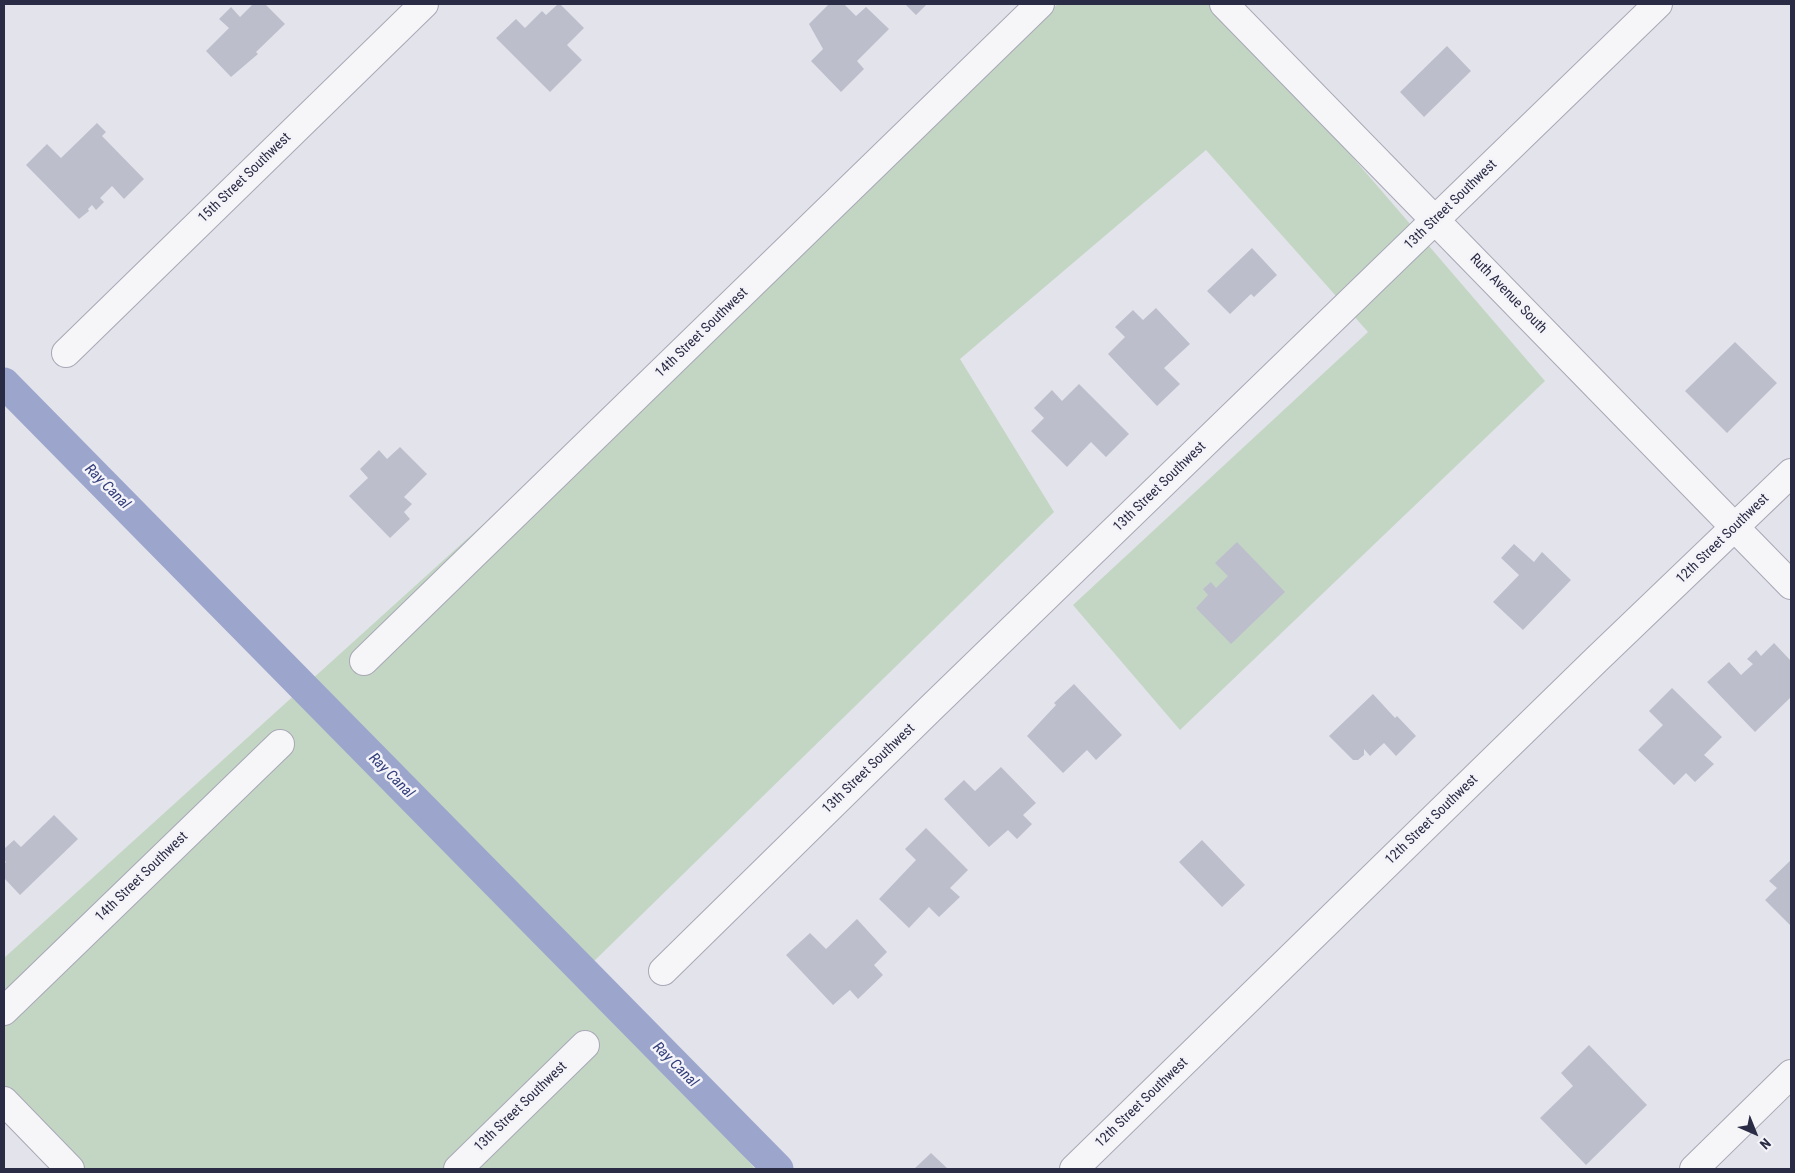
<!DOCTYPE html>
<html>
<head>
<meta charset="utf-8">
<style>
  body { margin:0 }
  #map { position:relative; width:1795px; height:1173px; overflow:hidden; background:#e3e3eb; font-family:"Roboto Condensed",sans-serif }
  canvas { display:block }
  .frame { position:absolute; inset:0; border:5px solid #2a2b45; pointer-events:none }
  .north { position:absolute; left:1730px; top:1108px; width:50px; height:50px; -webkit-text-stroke:4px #f3f3f8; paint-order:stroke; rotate:136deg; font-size:14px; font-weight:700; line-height:20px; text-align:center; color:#2a2b45 }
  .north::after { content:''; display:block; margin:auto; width:18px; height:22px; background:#2a2b45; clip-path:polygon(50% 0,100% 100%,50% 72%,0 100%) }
</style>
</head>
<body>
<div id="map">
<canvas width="1795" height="1173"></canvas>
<div class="frame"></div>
<div class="north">N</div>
</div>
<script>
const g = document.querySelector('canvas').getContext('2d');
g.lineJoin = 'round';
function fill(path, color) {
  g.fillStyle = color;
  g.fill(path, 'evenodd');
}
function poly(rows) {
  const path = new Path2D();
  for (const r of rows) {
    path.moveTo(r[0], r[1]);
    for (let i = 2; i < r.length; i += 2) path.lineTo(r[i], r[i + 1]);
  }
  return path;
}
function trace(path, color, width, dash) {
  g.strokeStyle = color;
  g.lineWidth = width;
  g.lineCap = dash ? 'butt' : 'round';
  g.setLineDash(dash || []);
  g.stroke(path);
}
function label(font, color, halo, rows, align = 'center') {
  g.font = font + ' "Roboto Condensed",sans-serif';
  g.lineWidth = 5;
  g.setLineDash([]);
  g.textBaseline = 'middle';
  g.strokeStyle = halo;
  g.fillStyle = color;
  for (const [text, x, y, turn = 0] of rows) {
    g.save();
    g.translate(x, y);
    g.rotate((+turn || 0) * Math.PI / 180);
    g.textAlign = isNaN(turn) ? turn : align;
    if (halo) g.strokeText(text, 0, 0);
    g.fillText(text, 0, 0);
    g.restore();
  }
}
const green = poly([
  [1058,4,1221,4,1545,381,1180,730,1073,605,1368,332,1206,150,960,359,1054,512,588,967,755,1169,59,1169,4,1117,4,958]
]);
const canal = poly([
  [4,383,778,1169]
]);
const building = poly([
  [253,4,265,4,285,24,256,52,258,54,231,77,206,51,229,28,219,19,231,7,240,17],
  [558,4,560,4,584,28,567,45,582,60,550,92,496,38,516,19,525,28,542,11,546,15],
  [829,4,844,4,856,16,866,7,889,29,857,61,864,69,841,92,811,61,823,49,809,24],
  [905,4,927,4,916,15],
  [1447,46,1471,71,1424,117,1400,92],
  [97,123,106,132,102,136,144,179,124,199,112,186,100,198,104,202,96,210,92,205,88,209,89,211,79,219,26,165,47,144,61,158],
  [1252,248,1277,275,1254,297,1251,294,1230,314,1207,291],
  [1156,308,1190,344,1164,368,1180,384,1157,406,1108,354,1125,337,1115,327,1133,310,1143,320],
  [1735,342,1777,383,1727,433,1685,391],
  [1079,384,1129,434,1106,457,1091,442,1067,467,1031,431,1044,418,1034,408,1052,390,1062,401],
  [400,447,427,474,404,497,412,504,404,512,410,519,390,538,349,496,368,478,360,469,379,450,387,459],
  [1237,542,1285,592,1231,644,1196,608,1208,595,1203,589,1211,582,1216,588,1228,576,1215,563],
  [1514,544,1534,562,1542,552,1571,580,1523,630,1493,602,1519,575,1501,558],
  [1774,643,1791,661,1791,697,1755,732,1707,682,1729,662,1741,675,1753,664,1747,659,1756,650,1761,656],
  [1074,684,1122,735,1096,760,1087,750,1063,773,1027,736,1056,705,1054,703],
  [1672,688,1722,737,1704,755,1714,764,1695,782,1686,773,1674,785,1638,750,1663,725,1649,711],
  [1373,694,1395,718,1397,716,1416,736,1396,756,1384,743,1370,756,1364,749,1364,755,1358,760,1353,760,1329,736],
  [1001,767,1036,803,1023,815,1032,824,1017,839,1008,830,989,847,944,799,964,780,975,791],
  [54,815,78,839,20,895,4,878,4,864,6,862,4,860,4,849,14,840,21,847],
  [926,828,968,870,950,888,960,897,939,917,929,907,909,928,879,899,916,860,905,849],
  [1202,840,1245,885,1222,907,1179,862],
  [1791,860,1791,926,1765,900,1777,888,1769,881],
  [857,919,887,952,874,965,883,975,858,999,850,990,833,1005,786,955,810,933,826,949],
  [1589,1045,1647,1105,1586,1165,1540,1118,1573,1086,1561,1073],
  [931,1153,948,1169,914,1169]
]);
const minor = poly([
  [1224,4,1791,585],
  [66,353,424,4],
  [364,661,1040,4],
  [663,971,929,710,1658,4],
  [4,1011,280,744],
  [4,1101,70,1169],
  [458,1169,585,1045],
  [1074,1169,1596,660,1791,473],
  [1694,1169,1791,1074]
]);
const streetNames = [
  ["15th Street Southwest",245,178,-44],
  ["13th Street Southwest",1451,205,-44],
  ["Ruth Avenue South",1508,294,46],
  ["14th Street Southwest",702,333,-44],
  ["13th Street Southwest",1160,487,-44],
  ["12th Street Southwest",1723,539,-44],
  ["13th Street Southwest",869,769,-44],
  ["12th Street Southwest",1432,820,-44],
  ["14th Street Southwest",142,877,-44],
  ["12th Street Southwest",1142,1103,-44],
  ["13th Street Southwest",521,1107,-44]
];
const waterNames = [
  ["Ray Canal",107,487,45],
  ["Ray Canal",391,776,45],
  ["Ray Canal",675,1065,45]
];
fill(green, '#c3d6c4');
trace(canal, '#9ca6cd', 31);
fill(building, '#bdbecc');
trace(minor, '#a8a8b6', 30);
trace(minor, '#f6f6f9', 28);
label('14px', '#2a2b45', '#f3f3f8', streetNames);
label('italic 15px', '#323d7b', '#f3f3f8', waterNames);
</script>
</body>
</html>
